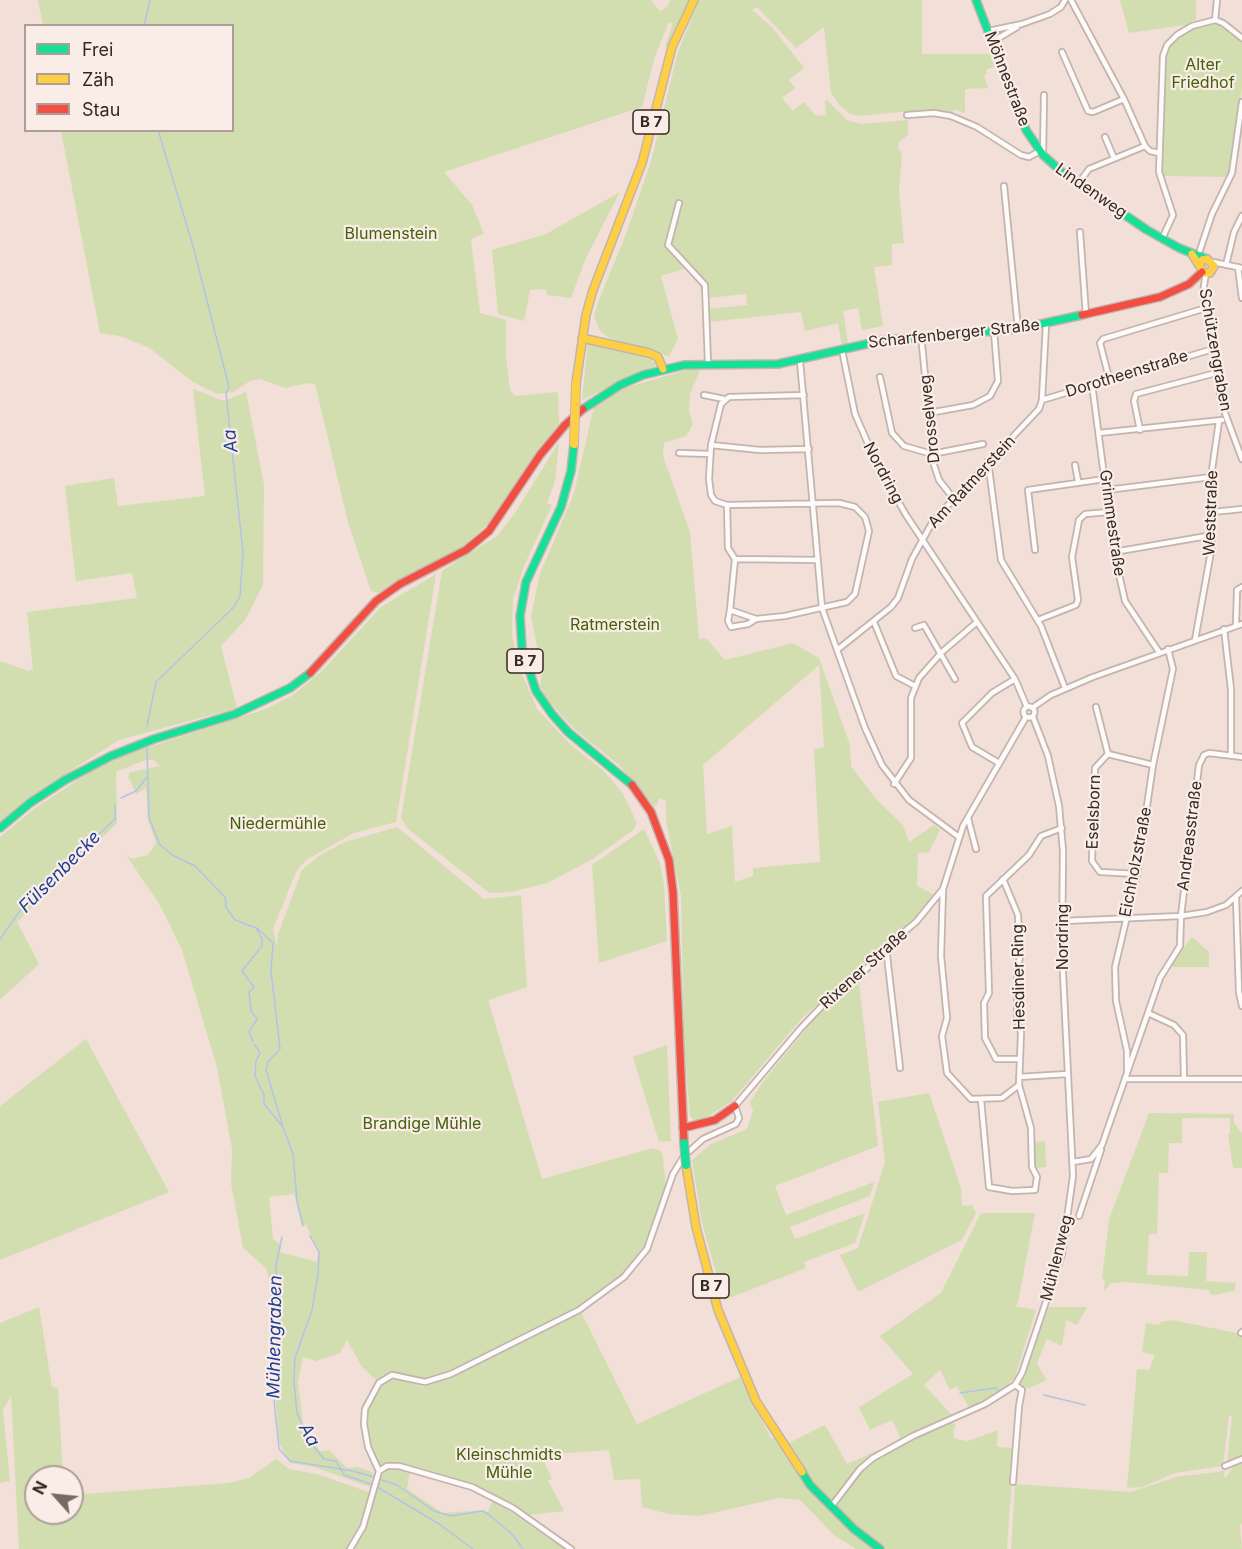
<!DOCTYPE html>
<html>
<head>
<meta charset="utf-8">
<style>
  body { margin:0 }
  #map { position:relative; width:1242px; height:1549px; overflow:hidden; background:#f2dfd8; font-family:Inter,sans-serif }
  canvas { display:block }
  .legend { position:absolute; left:24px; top:24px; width:210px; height:108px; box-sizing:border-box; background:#faece7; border:2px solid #ac9e99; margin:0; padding:8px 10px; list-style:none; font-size:18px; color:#362924 }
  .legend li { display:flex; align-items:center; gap:12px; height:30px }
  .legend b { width:30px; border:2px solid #ac9e99 }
  .north { position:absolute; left:24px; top:1465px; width:60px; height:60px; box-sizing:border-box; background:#faece7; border:2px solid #ac9e99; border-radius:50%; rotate:297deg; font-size:16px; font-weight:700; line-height:24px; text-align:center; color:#362924 }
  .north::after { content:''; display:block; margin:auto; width:21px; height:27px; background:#786963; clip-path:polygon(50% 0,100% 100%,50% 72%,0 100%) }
</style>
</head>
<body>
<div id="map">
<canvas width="1242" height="1549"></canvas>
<ul class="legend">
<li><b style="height:8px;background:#16e098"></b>Frei</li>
<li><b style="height:8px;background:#ffcf43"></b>Zäh</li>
<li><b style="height:8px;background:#f24e42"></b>Stau</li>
</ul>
<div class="north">N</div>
</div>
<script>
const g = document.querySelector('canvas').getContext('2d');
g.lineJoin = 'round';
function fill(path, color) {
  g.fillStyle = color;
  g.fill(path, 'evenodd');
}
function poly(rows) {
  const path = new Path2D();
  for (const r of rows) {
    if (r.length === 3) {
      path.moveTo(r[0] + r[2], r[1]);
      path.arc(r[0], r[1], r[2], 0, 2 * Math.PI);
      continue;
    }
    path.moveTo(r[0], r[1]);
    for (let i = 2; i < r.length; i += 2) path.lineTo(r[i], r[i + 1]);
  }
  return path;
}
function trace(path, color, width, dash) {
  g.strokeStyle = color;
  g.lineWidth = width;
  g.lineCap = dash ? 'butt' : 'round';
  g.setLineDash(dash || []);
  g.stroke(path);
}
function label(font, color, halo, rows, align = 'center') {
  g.font = font + ' Inter,sans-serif';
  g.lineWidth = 4.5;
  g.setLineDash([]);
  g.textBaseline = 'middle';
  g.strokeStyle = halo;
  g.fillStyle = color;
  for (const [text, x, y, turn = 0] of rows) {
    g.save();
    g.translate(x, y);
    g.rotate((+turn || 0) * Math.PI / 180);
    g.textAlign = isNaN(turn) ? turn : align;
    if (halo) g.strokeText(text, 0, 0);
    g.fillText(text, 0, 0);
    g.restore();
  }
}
const green = poly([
  [38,0,651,0,660,11,668,6,670,0,689,0,667,47,665,46,673,23,669,22,655,56,642,107,444,172,472,205,483,231,484,234,471,239,480,313,506,320,506,356,510,390,515,396,558,392,559,424,535,453,490,522,466,544,445,558,393,583,379,593,371,591,348,522,315,384,309,383,285,388,260,379,250,381,234,392,217,394,193,382,148,347,120,336,100,333,61,131,232,130,232,26,43,25],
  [699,0,922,0,922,54,990,54,995,66,986,70,987,74,984,76,988,88,965,89,965,113,954,109,953,113,909,111,861,116,850,114,840,106,831,93,824,27,796,48,757,7,752,10,772,27,804,68,789,80,795,88,782,98,793,111,804,102,816,116,826,115,825,100,827,100,847,120,861,124,908,120,908,135,899,142,898,148,902,155,899,191,904,243,892,244,892,265,874,267,883,326,862,330,858,308,843,311,848,343,842,345,838,323,805,331,801,312,709,322,708,309,747,305,746,294,708,298,707,284,687,268,661,276,678,339,669,356,609,338,600,331,594,316,598,302,626,234,651,161,678,52],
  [1120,0,1196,0,1196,20,1185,25,1129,33],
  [1214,22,1242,42,1242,88,1230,171,1225,177,1163,176,1161,159,1164,60,1168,47,1187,30],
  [620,192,586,258,571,298,547,295,546,289,530,290,524,321,498,314,492,250,546,234],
  [588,342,648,357,657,365,582,400],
  [693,368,700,370,690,394,689,411,693,424,686,436,664,443,663,456,690,532,699,639,706,638,725,660,793,643,819,658,850,745,851,766,875,798,903,825,909,842,934,825,940,830,929,852,918,853,917,886,935,895,903,930,802,1018,732,1101,707,1117,695,1121,690,1116,684,1042,681,896,666,820,666,801,660,798,655,807,619,765,574,729,546,698,540,686,542,672,531,616,540,574,574,493,594,406,625,388],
  [819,665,824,747,814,749,820,862,753,868,753,876,735,882,732,826,707,834,703,765],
  [193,389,224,401,246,392,264,485,263,585,245,620,221,646,237,708,119,740,34,794,0,822,0,661,29,671,33,669,27,612,137,598,132,573,76,581,65,486,114,478,118,506,205,496],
  [559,442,555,481,547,503,552,505,525,564,513,599,512,635,518,664,537,709,571,745,604,771,623,794,637,823,633,830,593,859,547,883,511,892,489,893,407,828,401,818,442,571,497,536,515,513],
  [436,574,396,822,354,833,306,860,296,872,273,929,277,946,278,934,302,870,320,855,345,842,397,827,484,899,521,895,527,987,489,1000,489,1003,542,1179,653,1148,661,1151,663,1158,666,1188,645,1249,624,1275,579,1308,452,1372,424,1380,391,1374,377,1381,362,1367,347,1340,340,1353,316,1361,303,1357,298,1383,303,1423,320,1451,329,1450,347,1468,357,1467,373,1472,370,1487,314,1467,290,1463,279,1443,273,1371,278,1318,270,1315,270,1283,266,1268,243,1248,231,1183,232,1149,217,1067,182,950,160,905,126,855,132,859,148,855,156,843,148,820,146,788,136,794,128,776,130,772,160,766,154,760,145,760,116,772,117,823,17,922,39,964,0,1000,0,837,34,809,93,770,131,753,266,709,293,695,322,671,381,607],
  [294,1194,302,1227,306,1225,318,1252,317,1262,280,1252,281,1245,273,1239,269,1197],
  [644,829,660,863,664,885,667,941,599,963,592,865],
  [1192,937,1209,952,1209,967,1170,967],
  [859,983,878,1146,775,1186,786,1215,874,1182,870,1196,790,1227,795,1239,865,1213,855,1243,804,1262,806,1268,724,1300,702,1223,692,1160,711,1144,747,1129,753,1111,750,1102,766,1078,820,1012],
  [86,1039,169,1192,0,1260,0,1106],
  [667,1045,671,1141,659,1142,633,1057],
  [929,1093,961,1188,962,1206,972,1205,976,1213,962,1240,858,1292,840,1255,858,1248,885,1162,878,1102],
  [1149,1113,1234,1114,1234,1123,1242,1133,1242,1168,1233,1168,1228,1134,1230,1134,1230,1118,1182,1118,1182,1143,1169,1143,1168,1173,1159,1173,1157,1234,1149,1234,1147,1275,1188,1276,1189,1252,1207,1252,1206,1281,1236,1283,1234,1291,1213,1295,1210,1294,1209,1290,1126,1282,1111,1283,1104,1291,1105,1279,1102,1279,1109,1219],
  [1045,1141,1046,1167,1034,1168,1033,1142],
  [981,1213,1035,1213,1018,1303,1015,1306,1036,1310,1015,1377,1002,1391,969,1408,957,1386,950,1390,940,1370,924,1385,952,1415,901,1439,892,1420,870,1430,859,1407,913,1374,880,1336,941,1293],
  [39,1307,52,1387,58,1388,63,1477,36,1477,36,1513,72,1513,72,1495,229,1483,249,1478,276,1459,289,1469,317,1474,371,1493,362,1525,352,1543,348,1549,19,1549,11,1396,3,1410,10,1481,0,1483,0,1323],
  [1049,1307,1087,1307,1077,1325,1066,1320,1062,1346,1047,1339,1037,1363,1046,1380,1029,1388,1021,1386,1020,1381],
  [581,1312,637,1424,740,1377,771,1438,789,1443,825,1425,847,1464,879,1450,880,1459,903,1445,951,1422,956,1425,953,1431,955,1439,968,1441,998,1430,997,1447,1014,1448,1007,1549,856,1549,834,1535,800,1500,779,1498,699,1516,668,1514,642,1507,640,1479,614,1480,609,1450,541,1455,552,1479,548,1480,564,1511,528,1515,461,1480,394,1463,378,1466,366,1437,366,1418,371,1401,385,1382,399,1379,423,1387,452,1377],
  [1172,1320,1242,1334,1242,1457,1227,1463,1232,1416,1229,1416,1223,1466,1175,1473,1142,1487,1127,1488,1137,1369,1149,1370,1155,1355,1142,1352,1146,1323,1159,1325,1160,1322],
  [1242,1462,1242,1524,1240,1525,1242,1549,1011,1549,1015,1484,1131,1492,1176,1477,1224,1471,1225,1479,1233,1467],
  [389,1469,403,1469,410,1472,407,1489,443,1513,484,1510,488,1512,493,1500,565,1549,355,1549,366,1526,379,1476]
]);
const stream = poly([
  [144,26,150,0],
  [147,726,156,682,234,607,240,596,243,553,226,393,229,387,193,246,158,130],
  [147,748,149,818,160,845,174,856,195,866,225,897,226,907,235,920,256,928,262,939,262,946,242,971,254,987,249,992,251,1011,257,1019,249,1032,253,1042],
  [121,798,136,791,147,777],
  [257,928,273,943,271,971,280,1049,268,1062,266,1070,283,1127],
  [0,939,22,908,115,819,115,805],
  [255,1045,260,1053,256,1061,255,1076,264,1095,264,1104,283,1127,293,1154,297,1201,303,1225],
  [310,1236,319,1252,318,1274,312,1310,295,1358,294,1381,297,1413,310,1442,324,1459,336,1461,344,1475,374,1485,439,1524,473,1549],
  [282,1237,276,1265,278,1323,271,1371,279,1449,290,1461,353,1471,374,1477],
  [960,1393,995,1388,998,1390],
  [1044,1395,1085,1405],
  [379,1479,397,1485,434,1511,451,1516,482,1511,488,1514,512,1534,523,1549]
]);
const street = poly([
  [1071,0,1124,99,1145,146,1150,151,1159,153],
  [1215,20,1223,23,1242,38],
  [1215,20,1217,0],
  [988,31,1022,24,1050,14,1061,7,1065,0],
  [992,42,1017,27],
  [1062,52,1088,111,1093,112,1124,99],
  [907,115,934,113,951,116,977,127,1021,155,1029,157,1040,151],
  [1105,137,1114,158],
  [1043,155,1044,95],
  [1078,184,1089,169,1145,146],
  [1004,186,1018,329],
  [679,203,668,245,705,285,708,363],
  [1080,232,1086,315],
  [1162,239,1173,215,1159,172,1163,56,1167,45,1177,35,1192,26,1215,20],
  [1200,250,1212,214,1232,173,1242,102],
  [1213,262,1242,268],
  [1226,265,1234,232,1242,216],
  [1238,267,1242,298],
  [1206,273,1203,292,1222,405,1242,459],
  [921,335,934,465,939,480,953,498],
  [842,350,855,414,877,464,906,515,1015,679,1027,707],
  [800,361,822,608,865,728,882,765,909,800,959,837],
  [880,377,892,433,904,446,932,454,983,444],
  [1109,378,1100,343,1103,339,1206,308],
  [1092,384,1114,552,1125,601,1159,652],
  [704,395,724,399],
  [1042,400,1213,349],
  [929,413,973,405,990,396,998,381,994,331],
  [1140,430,1134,401,1136,394,1216,373],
  [1099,433,1222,420],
  [711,445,760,450,809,449],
  [679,453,710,454],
  [988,461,1001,560,1041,626,1065,688],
  [1075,465,1078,481],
  [1107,490,1211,477],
  [727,505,839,503,855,507,865,517,869,531,855,594,847,602,785,616,756,619,730,610,735,559,728,548,727,505,715,501,711,495,709,479,711,445,721,404,729,397,804,395],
  [1213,512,1242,509],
  [1035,550,1028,490,1105,479],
  [1114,552,1213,535],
  [735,559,818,560],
  [730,610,728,621,731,627,748,624,756,619],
  [1038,620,1076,605,1078,600,1072,557,1079,520,1085,514,1109,512],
  [874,622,896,676,915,686],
  [1236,625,1237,590,1242,587],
  [915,628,924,625,955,679],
  [1224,629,1231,689,1231,755],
  [1195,640,1212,546,1211,477,1219,421],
  [837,650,891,607,898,598,912,559,933,521,1039,409,1042,400,1046,324],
  [1029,712,5.5],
  [1096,707,1108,754,1153,765],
  [1032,708,1051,695,1093,677,1242,624],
  [1108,754,1095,768,1092,861,1100,872,1137,874],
  [999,763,972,747,962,723,992,693,1015,679],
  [894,784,911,758,911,698,919,678,942,652,977,622],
  [968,818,976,849],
  [943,889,941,956,947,1018,942,1036,947,1073,971,1099,1002,1098,1019,1085,1021,1033,1017,1019,1017,967,1020,958,1018,915,1003,879],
  [1236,898,1239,992,1242,1006],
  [1063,921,1181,916,1207,912,1226,905,1242,891],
  [886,947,900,1068],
  [1148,1013,1174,1025,1183,1035,1184,1079],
  [1020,1059,996,1059,985,1038,984,1003,989,993,986,896,1029,855,1041,836,1062,828],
  [1127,1070,1127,1051,1116,1001,1115,967,1137,874,1153,765,1173,669,1168,649],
  [1019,1077,1067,1074],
  [1126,1079,1242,1079],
  [981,1100,989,1187,1012,1191,1035,1190,1037,1177,1032,1167,1031,1128,1019,1085],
  [1073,1162,1091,1159,1102,1145,1160,978,1180,946,1181,916,1199,765,1204,755,1209,753,1242,757],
  [1079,1216,1101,1150],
  [1241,1333,1242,1332],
  [1225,1466,1242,1459],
  [379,1471,387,1466,399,1466,472,1487,513,1508,571,1549],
  [1013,1482,1019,1406,1022,1390,1015,1385],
  [831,1507,860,1469,873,1458,913,1436,985,1404,1015,1385,1022,1373,1062,1254,1073,1176,1062,953,1063,851,1059,806,1048,756,1033,717],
  [350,1549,363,1527,379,1471,368,1447,364,1424,365,1409,379,1383,392,1375,425,1382,451,1374,579,1310,624,1277,647,1249,673,1174,684,1156,703,1139,736,1124,739,1118,735,1106,801,1028,821,1007,860,976,886,947,916,922,943,889,963,826,1026,717]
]);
const fast = poly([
  [976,0,1026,130,1043,155,1063,173,1147,230,1179,248,1207,259],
  [583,409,620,385,643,375,684,365,778,364,884,340,1018,329,1082,315],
  [574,444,571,471,561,507,526,582,520,616,522,648,536,691,552,714,568,732,632,785],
  [0,828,30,803,65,780,111,756,154,739,235,714,290,688,310,673],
  [802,1472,810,1485,854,1529,880,1549]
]);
const slow = poly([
  [1192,254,1204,273,1210,273,1214,266,1207,259,1202,260,1199,265],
  [582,338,649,353,658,357,663,369],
  [576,383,586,315,593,290,642,163,672,47,694,0],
  [686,1165,696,1227,718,1310,756,1401,802,1472]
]);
const jam = poly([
  [1082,315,1160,297,1189,284,1202,272],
  [310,673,376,601,400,584,466,550,489,531,540,455,565,425,583,409],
  [632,785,651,812,669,860,673,892,684,1143],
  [683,1128,715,1120,735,1106]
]);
const fastBridge = poly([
  [684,1143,686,1165]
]);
const slowBridge = poly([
  [574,444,576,383]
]);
const shields = [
  [651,122,36],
  [525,661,36],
  [711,1286,36]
];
const shieldNames = [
  ["B 7",651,122],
  ["B 7",525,661],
  ["B 7",711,1286]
];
const parkNames = [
  ["Alter",1203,65],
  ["Friedhof",1203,83],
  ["Blumenstein",391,234],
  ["Ratmerstein",615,625],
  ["Niedermühle",278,824],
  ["Brandige Mühle",422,1124],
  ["Kleinschmidts",509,1455],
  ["Mühle",509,1473]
];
const streetNames = [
  ["Möhnestraße",1007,79,69],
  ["Lindenweg",1091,191,35],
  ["Scharfenberger Straße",954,334,-6],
  ["Schützengraben",1215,350,80],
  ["Dorotheenstraße",1127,374,-17],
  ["Drosselweg",930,419,-96],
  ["Nordring",883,473,62],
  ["Am Ratmerstein",972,482,-47],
  ["Weststraße",1211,513,-88],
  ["Grimmestraße",1112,523,82],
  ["Eselsborn",1094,812,-88],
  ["Andreasstraße",1190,836,-83],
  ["Eichholzstraße",1136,862,-79],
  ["Nordring",1063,937,-90],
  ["Rixener Straße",864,969,-42],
  ["Hesdiner Ring",1019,977,-91],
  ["Mühlenweg",1057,1258,-76]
];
const waterNames = [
  ["Aa",231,441,-96],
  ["Fülsenbecke",60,872,-45],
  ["Mühlengraben",275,1337,-89],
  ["Aa",309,1435,61]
];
fill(green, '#d2deb0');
trace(stream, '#b4c2ea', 1.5);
trace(street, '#c2b4ae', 8);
trace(fast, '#c2b4ae', 10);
trace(slow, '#c2b4ae', 10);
trace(jam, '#c2b4ae', 10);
trace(street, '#fdfaf9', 4.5);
trace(fast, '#16e098', 7);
trace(slow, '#ffcf43', 7);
trace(jam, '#f24e42', 7);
trace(fastBridge, '#c2b4ae', 10, []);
trace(slowBridge, '#c2b4ae', 10, []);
trace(fastBridge, '#16e098', 8);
trace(slowBridge, '#ffcf43', 8);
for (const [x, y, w] of shields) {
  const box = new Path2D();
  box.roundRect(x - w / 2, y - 12, w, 24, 4.5);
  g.fillStyle = '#faece7';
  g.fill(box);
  trace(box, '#362924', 1.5);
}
label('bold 15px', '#362924', null, shieldNames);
label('16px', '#416207', '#faece7', parkNames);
label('16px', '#362924', '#faece7', streetNames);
label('italic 18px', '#1f4096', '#faece7', waterNames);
</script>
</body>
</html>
